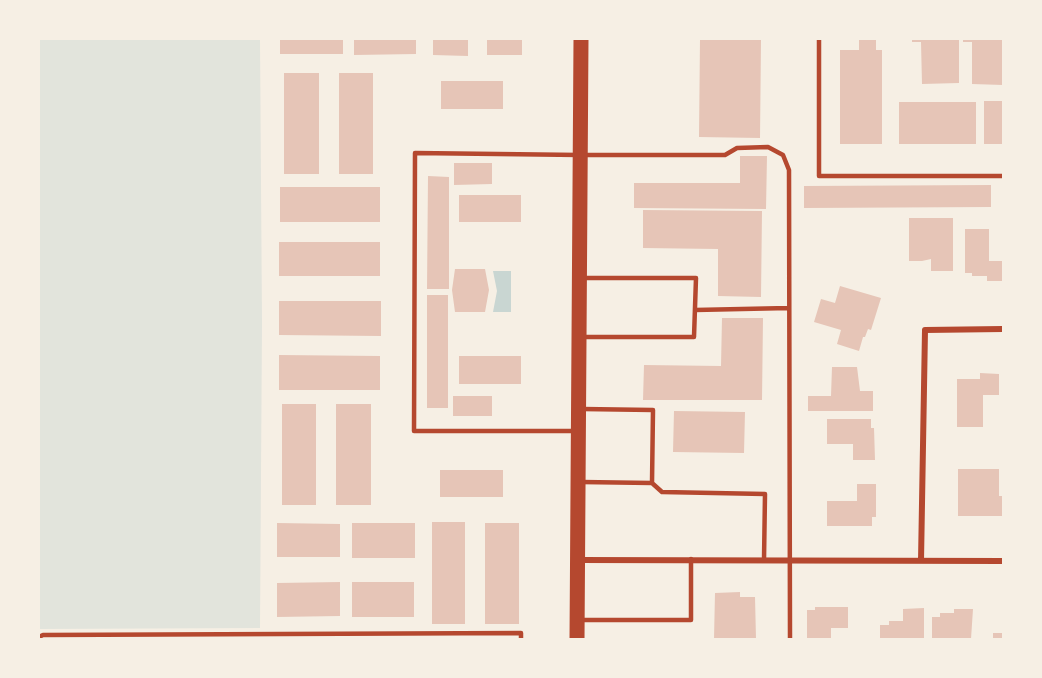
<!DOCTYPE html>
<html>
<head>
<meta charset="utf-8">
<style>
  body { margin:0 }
  #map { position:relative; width:1042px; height:678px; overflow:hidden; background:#f6efe4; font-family:"Sofia Sans Condensed",sans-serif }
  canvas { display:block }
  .frame { position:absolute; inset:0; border:40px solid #f6efe4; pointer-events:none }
</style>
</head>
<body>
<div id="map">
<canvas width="1042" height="678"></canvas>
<div class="frame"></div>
</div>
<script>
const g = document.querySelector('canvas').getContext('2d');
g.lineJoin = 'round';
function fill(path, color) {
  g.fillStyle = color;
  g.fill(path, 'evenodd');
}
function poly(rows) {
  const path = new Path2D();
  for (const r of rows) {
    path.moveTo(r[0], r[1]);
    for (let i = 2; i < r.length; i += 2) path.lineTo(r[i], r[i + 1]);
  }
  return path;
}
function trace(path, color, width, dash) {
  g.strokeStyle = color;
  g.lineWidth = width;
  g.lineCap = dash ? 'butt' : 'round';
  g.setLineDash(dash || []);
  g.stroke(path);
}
const green = poly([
  [39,39,260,39,262,323,260,628,39,629]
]);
const water = poly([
  [493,271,511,271,511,312,493,312,497,291]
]);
const building = poly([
  [280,39,343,39,343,54,280,54],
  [354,39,416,39,416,54,354,55],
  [433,39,468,39,468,56,433,55],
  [487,39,522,39,522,55,487,55],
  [700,39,761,39,760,138,699,137],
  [859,39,876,39,876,50,882,50,882,144,840,144,840,50,859,50],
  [912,39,959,39,959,83,922,84,921,42,912,42],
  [963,39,1003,39,1003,85,972,84,972,42,963,42],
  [284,73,319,73,319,174,284,174],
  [339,73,373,73,373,174,339,174],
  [441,81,503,81,503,109,441,109],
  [984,101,1003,101,1003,144,984,144],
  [899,102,976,102,976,144,899,144],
  [740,156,767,156,766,209,634,208,634,183,740,183],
  [454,163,492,163,492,184,454,185],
  [428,176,449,177,449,289,427,289],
  [991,185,991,207,804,208,804,186],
  [280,187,380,187,380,222,280,222],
  [459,195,521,195,521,222,459,222],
  [643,210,762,211,761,297,718,296,718,249,643,248],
  [909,218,953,218,953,271,931,271,931,259,922,261,909,261],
  [965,229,989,229,989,261,1003,261,1003,281,987,281,987,276,972,276,972,273,965,273],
  [279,242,380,242,380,276,279,276],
  [455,269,485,269,489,290,485,312,455,312,452,290],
  [840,286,881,298,871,330,868,329,865,337,863,337,859,351,837,344,841,330,814,322,821,299,835,303],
  [427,295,448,295,448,408,427,408],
  [279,301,381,301,381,336,279,335],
  [722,318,763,318,762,400,643,400,644,365,721,366],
  [279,355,380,356,380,390,279,390],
  [459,356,521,356,521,384,459,384],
  [832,367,857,367,860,391,873,391,873,411,808,411,808,396,831,396],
  [980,373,999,374,999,395,983,395,983,427,957,427,957,379,980,379],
  [453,396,492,396,492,416,453,416],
  [282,404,316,404,316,505,282,505],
  [336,404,371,404,371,505,336,505],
  [674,411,745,412,744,453,673,452],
  [827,419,871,419,871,428,874,428,875,460,853,460,853,444,827,444],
  [958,469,999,469,999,496,1003,496,1003,516,958,516],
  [440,470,503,470,503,497,440,497],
  [857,484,876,484,876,517,872,517,872,526,827,526,827,501,857,501],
  [432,522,465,522,465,624,432,624],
  [277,523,340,524,340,557,277,557],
  [352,523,415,523,415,558,352,558],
  [485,523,519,523,519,624,485,624],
  [340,582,340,616,277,617,277,583],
  [352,582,414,582,414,617,352,617],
  [740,592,740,597,755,597,756,639,714,639,715,593],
  [815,607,848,607,848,628,831,628,831,639,807,639,807,610,815,610],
  [924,608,924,639,880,639,880,625,889,625,889,621,903,621,903,609],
  [954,609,973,609,971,639,932,639,932,617,940,617,940,613,954,613],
  [993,633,1003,633,1003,639,993,639]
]);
const service = poly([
  [819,39,819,176,1003,176],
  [582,278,696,278,694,337,582,337],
  [695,310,789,308],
  [582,409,653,410,652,483],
  [575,431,414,431,415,153,580,155,725,155,737,148,768,147,783,155,789,170,790,639],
  [581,482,652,483,662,492,765,494,764,560],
  [580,620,691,620,691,559],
  [39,637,43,635,521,633,521,639]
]);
const minor = poly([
  [578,560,1003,561],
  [921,561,925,330,1003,329]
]);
const primary = poly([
  [577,639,581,39]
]);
fill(green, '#e2e4dc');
fill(water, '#c9d6d2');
fill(building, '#e6c5b7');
trace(service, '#b5482f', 4.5);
trace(minor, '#b5482f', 6);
trace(primary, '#b5482f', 15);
</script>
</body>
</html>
